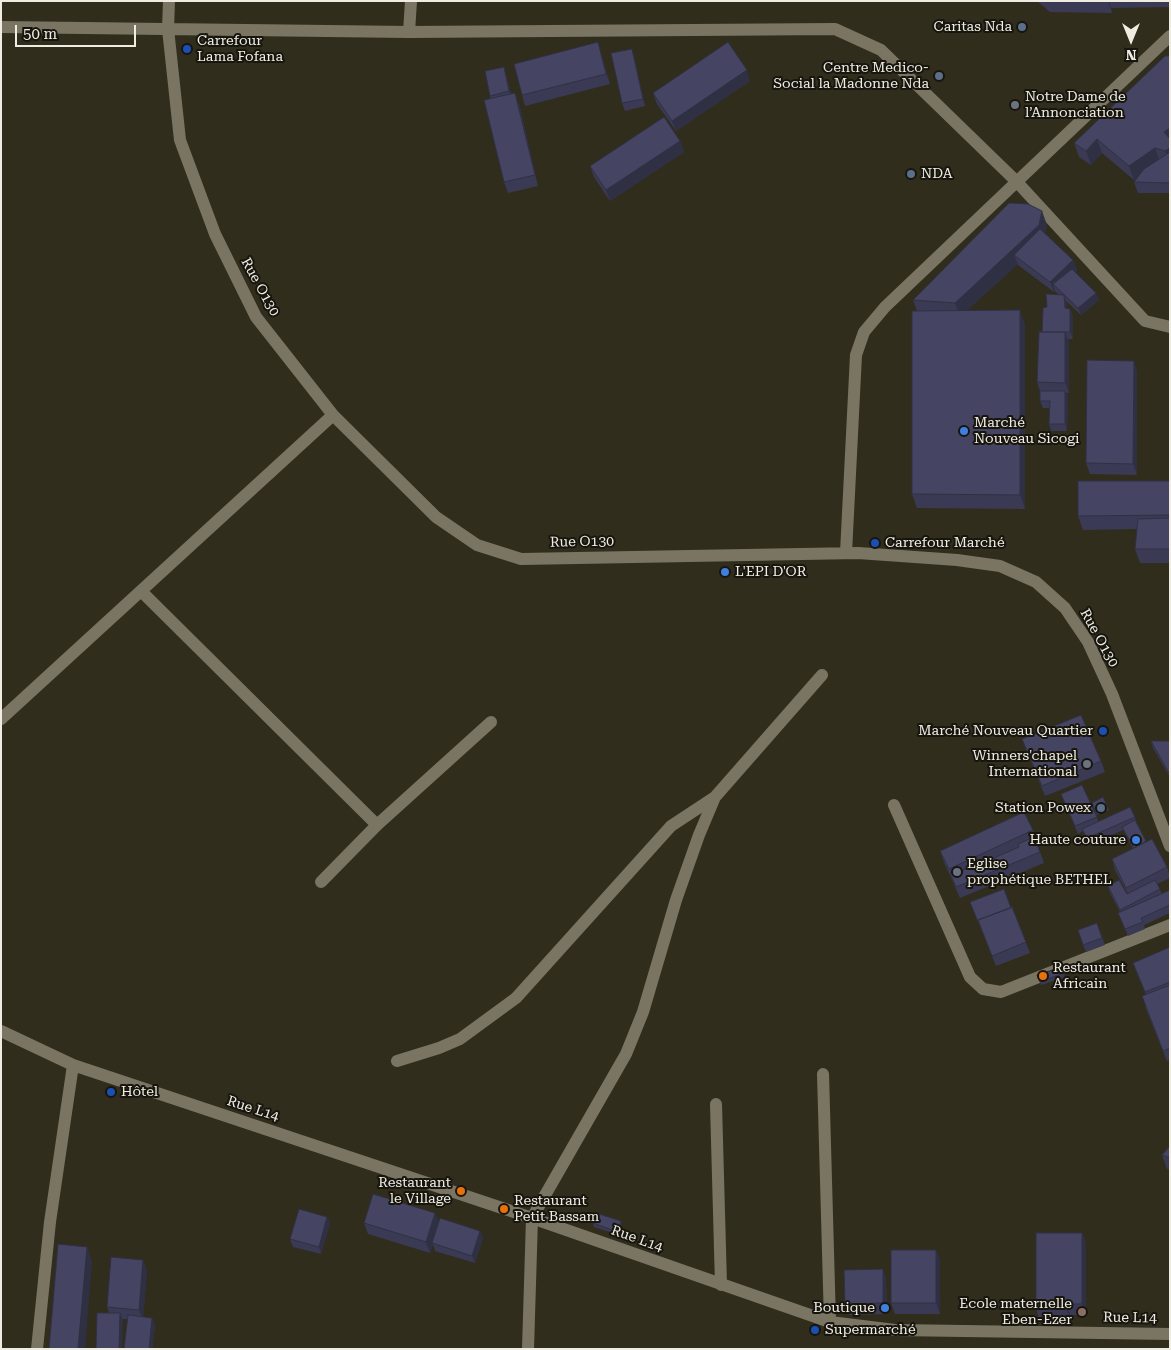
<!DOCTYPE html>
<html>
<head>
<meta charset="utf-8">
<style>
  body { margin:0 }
  #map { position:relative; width:1171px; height:1350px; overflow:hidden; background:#312d1d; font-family:"Roboto Serif",serif }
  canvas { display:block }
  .frame { position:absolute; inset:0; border:2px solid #efece2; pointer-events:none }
  .north { position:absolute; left:1106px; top:15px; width:50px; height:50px; -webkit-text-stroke:4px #17150e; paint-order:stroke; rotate:180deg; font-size:14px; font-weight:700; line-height:20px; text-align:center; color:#efece2 }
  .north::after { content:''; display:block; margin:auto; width:18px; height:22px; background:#efece2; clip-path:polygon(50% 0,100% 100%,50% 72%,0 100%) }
  .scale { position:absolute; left:15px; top:25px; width:121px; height:22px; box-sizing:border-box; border:2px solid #efece2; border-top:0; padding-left:6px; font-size:15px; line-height:18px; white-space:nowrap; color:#efece2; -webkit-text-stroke:4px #17150e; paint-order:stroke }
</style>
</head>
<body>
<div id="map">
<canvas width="1171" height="1350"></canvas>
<div class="frame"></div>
<div class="north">N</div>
<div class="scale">50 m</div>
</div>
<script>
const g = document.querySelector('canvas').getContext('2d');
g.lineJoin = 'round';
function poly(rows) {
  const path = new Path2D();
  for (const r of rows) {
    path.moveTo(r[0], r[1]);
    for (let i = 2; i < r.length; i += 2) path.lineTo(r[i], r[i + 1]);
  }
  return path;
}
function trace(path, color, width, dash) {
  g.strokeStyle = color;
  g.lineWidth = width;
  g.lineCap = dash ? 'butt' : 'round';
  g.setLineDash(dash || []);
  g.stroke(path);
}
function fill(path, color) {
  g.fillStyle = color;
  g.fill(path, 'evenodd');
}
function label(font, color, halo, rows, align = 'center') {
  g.font = font + ' "Roboto Serif",serif';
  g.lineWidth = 4;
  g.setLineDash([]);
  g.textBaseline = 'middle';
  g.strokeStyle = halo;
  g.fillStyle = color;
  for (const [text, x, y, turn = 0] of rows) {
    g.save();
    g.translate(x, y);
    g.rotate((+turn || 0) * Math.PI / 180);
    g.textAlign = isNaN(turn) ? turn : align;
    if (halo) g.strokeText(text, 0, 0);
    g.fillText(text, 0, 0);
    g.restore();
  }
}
const minor = poly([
  [169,1,168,29,180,140,215,234,256,317,333,415,436,517,477,545,521,559,858,553,957,560,1000,566,1036,582,1065,608,1088,642,1112,694,1170,846],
  [1,27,409,32,835,29,881,50,1017,182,1145,321,1170,327],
  [409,32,411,1],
  [846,553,856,355,864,332,885,307,1170,36],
  [141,591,377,825],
  [1,719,333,415],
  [894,805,970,977,983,989,1001,992,1170,925],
  [321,882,377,825,491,722],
  [1,1031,73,1065,532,1218,830,1322,895,1330,1170,1334],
  [397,1061,439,1048,460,1039,516,998,671,826,715,797],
  [823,1074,830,1322],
  [716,1104,721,1285],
  [37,1349,50,1222,73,1065],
  [528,1349,532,1218,626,1054,643,1012,676,900,699,835,715,797,822,675]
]);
const wall = poly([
  [1037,1,1170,1,1170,7,1111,8,1112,13,1050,12],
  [601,53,610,84,525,106,522,95],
  [634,56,645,106,625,111,622,103],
  [1170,56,1170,193,1138,193,1134,182,1137,178,1134,180,1102,153,1091,165,1079,157,1074,143],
  [506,74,511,94,519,103,538,186,508,193,504,182,490,96],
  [750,81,676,131,657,104,653,93],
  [680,141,684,152,610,201,594,177,590,166],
  [1047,225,1045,233,1073,260,1077,270,1075,272,1099,300,1081,315,1066,301,1067,308,1073,316,1073,339,1068,339,1069,343,1069,393,1066,393,1068,398,1067,431,1051,431,1049,424,1050,408,1043,408,1040,401,1040,391,1037,382,1042,332,1047,307,1059,295,1055,291,1054,292,1018,265,1018,264,966,311,1025,324,1025,509,917,508,912,494,917,311,913,300],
  [1137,371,1137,475,1090,474,1086,463],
  [1170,481,1170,563,1140,563,1135,549,1137,529,1083,530,1078,516],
  [1022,739,1101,761,1105,772,1045,796],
  [1151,741,1170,741,1170,777,1153,748],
  [1061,794,1097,817,1098,821,1135,817,1137,824,1146,842,1167,867,1170,876,1170,878,1157,884,1162,894,1170,890,1170,913,1144,925,1145,929,1128,936,1118,913,1120,912,1110,893,1108,886,1127,894,1128,894,1115,870,1112,859,1133,849,1123,830,1089,845,1083,831,1078,834],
  [1103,797,1109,810,1097,815,1092,803],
  [1033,830,1037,841,1036,841,1044,863,960,898,944,862,940,851],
  [970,902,1012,907,1030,953,996,966],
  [1097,923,1105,945,1086,952,1083,945],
  [1170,947,1170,1060,1167,1061,1145,1007,1146,994,1133,963],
  [1062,967,1065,977,1041,985,1037,975],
  [1170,1146,1170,1170,1167,1169,1162,1155],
  [435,1213,439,1223,483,1238,475,1263,435,1251,433,1244,430,1253,368,1234,364,1223],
  [327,1217,330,1224,321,1254,293,1247,290,1239],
  [621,1221,622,1225,619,1235,594,1227,593,1223],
  [1082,1233,1086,1244,1086,1315,1070,1315,1070,1319,1039,1319,1036,1308],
  [936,1250,940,1260,940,1314,895,1314,891,1303],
  [883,1269,886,1279,887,1314,849,1315,845,1304],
  [147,1270,143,1317,152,1318,155,1326,152,1349,124,1349,128,1319,122,1319,123,1320,109,1313,107,1307]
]);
const shadedWall = poly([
  [1108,1,1109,1,1111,8,1112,13],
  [598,42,601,53,610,84,606,74],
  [632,49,634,56,645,106,643,99],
  [504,67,506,74,512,98,509,91],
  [747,70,750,81,676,131,672,121],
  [515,93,519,103,538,186,535,175],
  [1170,128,1170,146,1164,132],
  [1097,139,1102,153,1091,165,1086,151],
  [680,141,684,152,610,201,606,190],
  [1155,148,1160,162,1134,180,1129,166],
  [1170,148,1170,164,1165,151],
  [1042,211,1047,225,1044,239,1014,255,1018,264,960,317,955,303],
  [1073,260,1077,270,1058,289,1053,284,1055,291,1054,292,1050,282],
  [1096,293,1099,300,1081,315,1078,308],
  [1064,295,1066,302,1068,315,1065,308],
  [1070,309,1073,316,1073,339,1070,332],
  [1020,310,1025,324,1025,509,1020,495],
  [1065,332,1069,343,1069,393,1065,383],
  [1134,361,1137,371,1137,475,1133,464],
  [1065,391,1068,398,1067,431,1065,424],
  [435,1213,439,1223,430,1253,426,1242],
  [327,1217,330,1224,321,1254,319,1247],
  [621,1221,622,1225,619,1235,618,1232],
  [480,1231,483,1238,475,1263,472,1256],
  [1082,1233,1086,1244,1086,1315,1082,1304],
  [87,1247,92,1261,85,1349,78,1349],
  [936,1250,940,1260,940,1314,936,1303],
  [143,1260,147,1270,143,1320,139,1310],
  [883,1269,886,1279,887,1314,883,1303],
  [1066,1304,1070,1315,1070,1319,1066,1308],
  [120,1313,123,1320,122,1349,119,1349],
  [152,1318,155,1326,152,1349,149,1349]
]);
const building = poly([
  [598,42,606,74,522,95,514,64,598,42],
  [728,42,747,70,672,121,653,93,728,42],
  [632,49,643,99,622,103,611,53,632,49],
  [1165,56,1170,56,1170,128,1164,132,1170,139,1170,148,1165,151,1155,148,1129,166,1097,139,1086,151,1074,143,1165,56],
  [504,67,509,91,490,96,485,71,504,67],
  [515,93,535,175,504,182,484,100,515,93],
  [664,117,680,141,606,190,590,166,664,117],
  [1170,152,1170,183,1134,182,1144,169,1170,152],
  [1009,203,1028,204,1042,211,1039,225,955,303,913,300,1009,203],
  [1040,229,1073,260,1050,282,1014,255,1040,229],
  [1072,269,1096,293,1078,308,1053,284,1072,269],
  [1046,294,1064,295,1065,308,1070,309,1070,332,1042,332,1043,308,1047,307,1046,294],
  [1020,310,1020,495,912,494,912,311,1020,310],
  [1039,332,1065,332,1065,383,1037,382,1039,332],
  [1087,360,1134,361,1133,464,1086,463,1087,360],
  [1040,391,1065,391,1065,424,1049,424,1050,401,1040,401,1040,391],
  [1078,481,1170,481,1170,515,1078,516,1078,481],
  [1170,518,1170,549,1135,549,1138,519,1170,518],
  [1081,715,1101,761,1042,786,1022,739,1081,715],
  [1151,741,1170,741,1170,773,1169,773,1151,741],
  [1082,785,1097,817,1075,826,1061,794,1082,785],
  [1103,797,1107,806,1096,812,1092,803,1103,797],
  [1130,807,1135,817,1087,838,1082,829,1130,807],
  [1024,812,1033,830,949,869,940,851,1024,812],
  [1135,820,1146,841,1134,848,1122,827,1135,820],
  [1034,837,1040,852,956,887,950,873,958,870,959,872,973,866,972,864,985,858,987,861,1019,847,1018,844,1034,837],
  [1152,839,1167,867,1126,888,1112,859,1152,839],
  [1119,880,1127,894,1155,880,1160,889,1120,910,1108,886,1119,880],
  [1004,889,1011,908,978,920,979,922,978,922,970,902,1004,889],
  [1170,890,1170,905,1141,918,1143,922,1125,929,1118,913,1170,890],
  [1012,907,1026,942,992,956,978,920,1012,907],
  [1097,923,1102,938,1083,945,1078,930,1097,923],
  [1170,947,1170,982,1145,992,1133,963,1170,947],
  [1062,967,1064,973,1040,982,1037,975,1062,967],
  [1170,985,1170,1048,1163,1051,1142,996,1170,985],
  [1170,1146,1170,1158,1162,1155,1170,1146],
  [373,1194,435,1213,426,1242,364,1223,373,1194],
  [299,1209,327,1217,319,1247,290,1239,299,1209],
  [596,1213,621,1221,618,1232,593,1223,596,1213],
  [440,1218,480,1231,472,1256,432,1243,440,1218],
  [1036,1233,1082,1233,1082,1304,1066,1304,1066,1308,1036,1308,1036,1233],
  [58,1244,87,1247,78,1349,49,1349,58,1244],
  [891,1250,936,1250,936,1303,891,1303,891,1250],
  [111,1257,143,1260,139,1310,107,1307,111,1257],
  [883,1269,883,1303,845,1304,844,1270,883,1269],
  [97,1313,120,1313,119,1349,96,1349,97,1313],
  [128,1315,152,1318,149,1349,124,1349,128,1315]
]);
const markers = [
  [1022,27,5,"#5c6f8a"],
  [187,49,5,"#1a4fb4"],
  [939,76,5,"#5c6f8a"],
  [1015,105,5,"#6b7280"],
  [911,174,5,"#5c6f8a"],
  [964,431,5,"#3f7fe0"],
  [875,543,5,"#1a4fb4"],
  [725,572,5,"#3f7fe0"],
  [1103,731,5,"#1a4fb4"],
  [1087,764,5,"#6b7280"],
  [1101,808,5,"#5c6f8a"],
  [1136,840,5,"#3f7fe0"],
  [957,872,5,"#6b7280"],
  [1043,976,5,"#e8710a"],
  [111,1092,5,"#1a4fb4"],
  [461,1191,5,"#e8710a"],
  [504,1209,5,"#e8710a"],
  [885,1308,5,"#3f7fe0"],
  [1082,1312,5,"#8d6e63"],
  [815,1330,5,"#1a4fb4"]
];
const poiNames = [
  ["Caritas Nda",1012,27,"right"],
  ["Carrefour",197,41],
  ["Lama Fofana",197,57],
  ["Centre Medico-",929,68,"right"],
  ["Social la Madonne Nda",929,84,"right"],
  ["Notre Dame de",1025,97],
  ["l’Annonciation",1025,113],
  ["NDA",921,174],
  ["Marché",974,423],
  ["Nouveau Sicogi",974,439],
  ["Carrefour Marché",885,543],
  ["L'EPI D'OR",735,572],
  ["Marché Nouveau Quartier",1093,731,"right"],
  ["Winners'chapel",1077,756,"right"],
  ["International",1077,772,"right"],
  ["Station Powex",1091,808,"right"],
  ["Haute couture",1126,840,"right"],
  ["Eglise",967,864],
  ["prophétique BETHEL",967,880],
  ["Restaurant",1053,968],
  ["Africain",1053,984],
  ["Hôtel",121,1092],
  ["Restaurant",451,1183,"right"],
  ["le Village",451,1199,"right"],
  ["Restaurant",514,1201],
  ["Petit Bassam",514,1217],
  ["Ecole maternelle",1072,1304,"right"],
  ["Eben-Ezer",1072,1320,"right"],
  ["Boutique",875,1308,"right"],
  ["Supermarché",825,1330]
];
const streetNames = [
  ["Rue O130",260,287,61],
  ["Rue O130",582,542,-1],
  ["Rue O130",1099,638,61],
  ["Rue L14",253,1109,18],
  ["Rue L14",637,1239,20],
  ["Rue L14",1130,1318,1]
];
trace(minor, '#7a7563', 12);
fill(wall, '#3b3a54');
fill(shadedWall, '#303045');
fill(building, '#454462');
trace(building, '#303045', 1);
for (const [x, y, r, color] of markers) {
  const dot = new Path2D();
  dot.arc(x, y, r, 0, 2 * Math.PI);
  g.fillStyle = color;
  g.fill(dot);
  trace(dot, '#17150e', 2);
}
label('14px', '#efece2', '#17150e', poiNames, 'left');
label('14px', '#efece2', '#17150e', streetNames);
</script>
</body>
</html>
